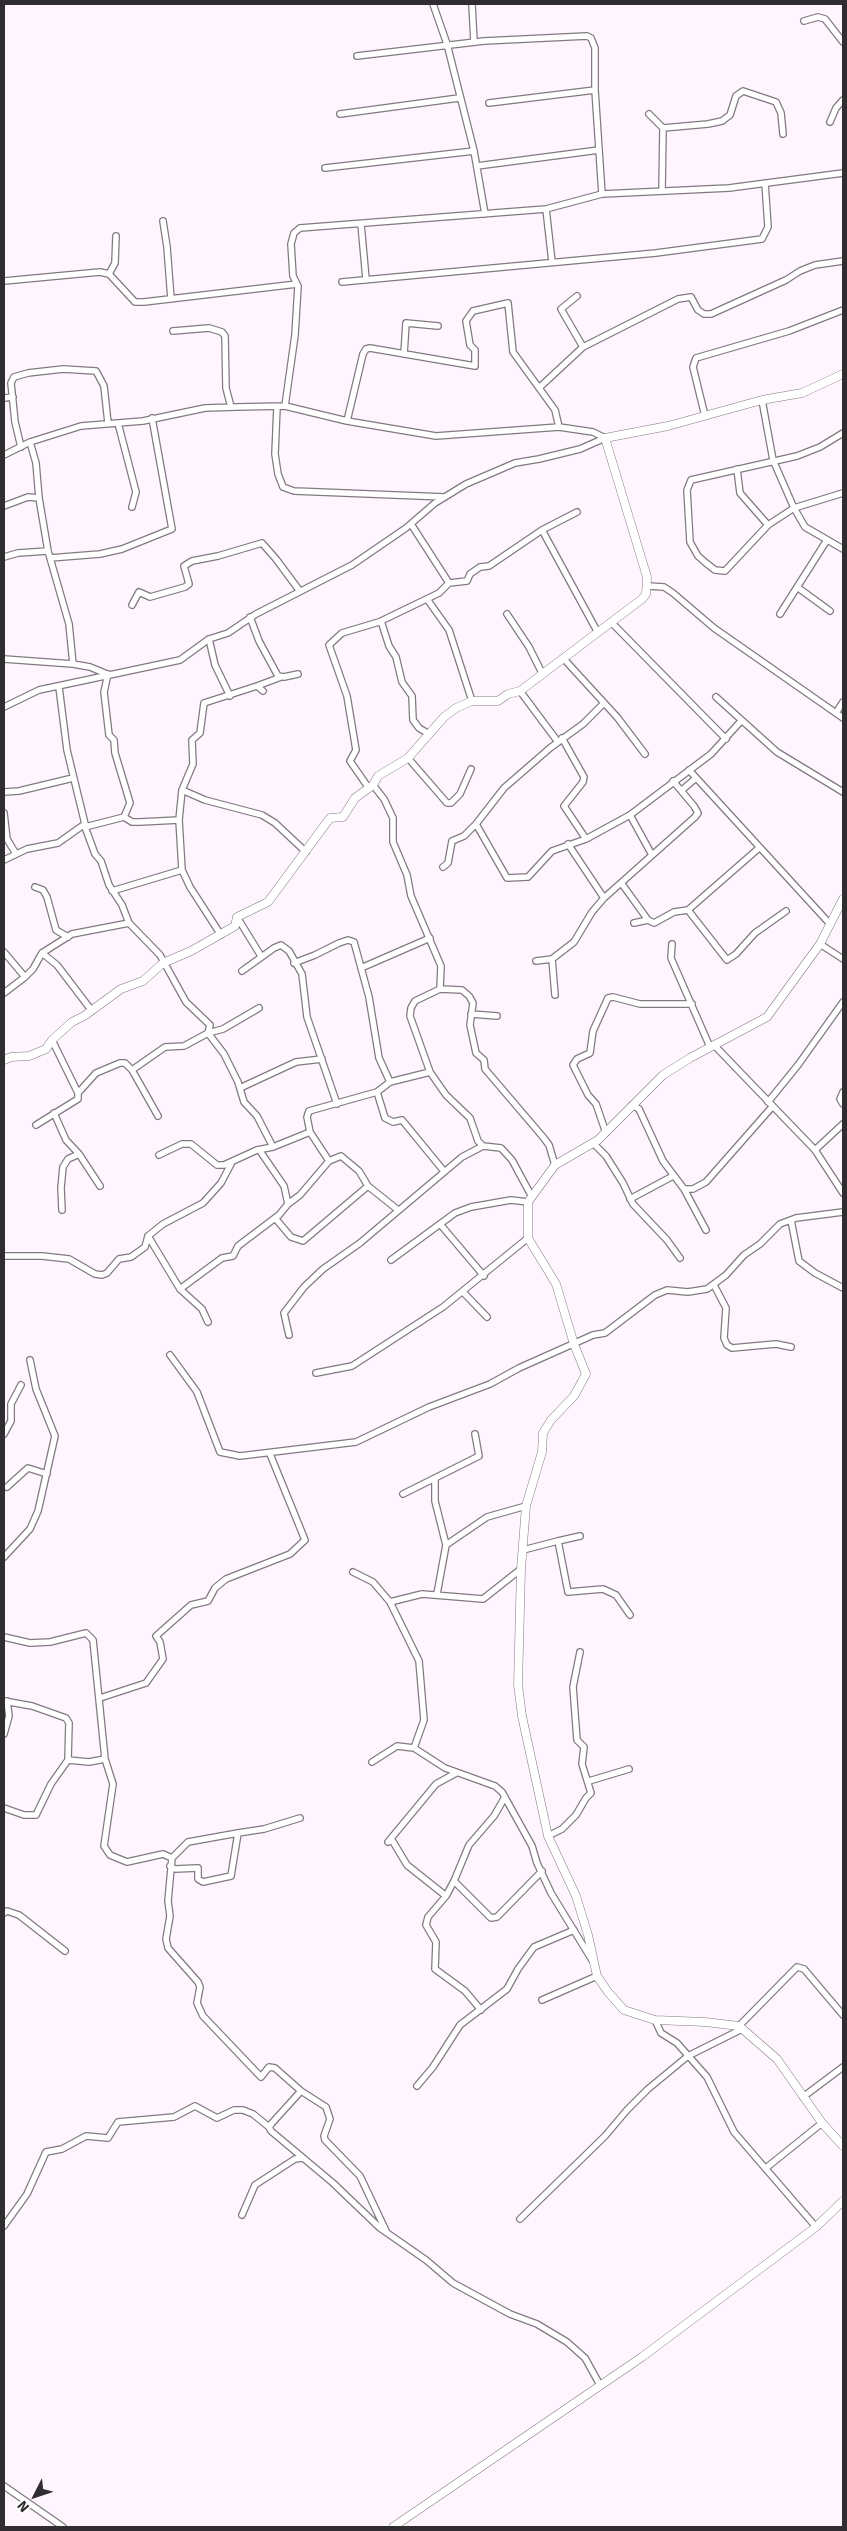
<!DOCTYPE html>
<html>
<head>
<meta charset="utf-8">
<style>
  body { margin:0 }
  #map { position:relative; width:847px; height:2531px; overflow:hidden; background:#fef5fe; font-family:Signika,sans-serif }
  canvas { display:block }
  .frame { position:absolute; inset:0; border:5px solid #302d30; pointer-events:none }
  .north { position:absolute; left:10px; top:2471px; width:50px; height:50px; -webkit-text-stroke:4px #fff; paint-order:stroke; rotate:229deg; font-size:14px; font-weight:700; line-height:20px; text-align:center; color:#302d30 }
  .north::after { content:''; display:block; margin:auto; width:18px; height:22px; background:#302d30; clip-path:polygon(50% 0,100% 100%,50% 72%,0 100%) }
</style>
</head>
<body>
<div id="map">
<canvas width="847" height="2531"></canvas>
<div class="frame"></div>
<div class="north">N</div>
</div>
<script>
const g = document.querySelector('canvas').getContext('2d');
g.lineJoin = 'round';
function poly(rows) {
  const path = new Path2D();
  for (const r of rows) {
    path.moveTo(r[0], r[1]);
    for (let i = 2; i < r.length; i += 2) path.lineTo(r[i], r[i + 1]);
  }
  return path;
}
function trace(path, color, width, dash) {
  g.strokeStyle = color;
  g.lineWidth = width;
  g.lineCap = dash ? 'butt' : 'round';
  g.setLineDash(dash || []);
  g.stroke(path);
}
const minor = poly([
  [433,4,447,44,474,151,485,214],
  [472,4,474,42],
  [804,21,818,17,825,19,843,42],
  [357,56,484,41,587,36,591,38,595,48,595,90,602,194],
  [489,103,595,90],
  [340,114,459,98],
  [649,114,663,128,662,191],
  [830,122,836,108,843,100],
  [663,128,708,124,722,121,730,115,736,96,743,91,776,102,781,113,783,134],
  [477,166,599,150],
  [325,168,474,151],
  [546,209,552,262],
  [163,221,167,247,171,299],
  [361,224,366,279],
  [109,274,115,263,116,236],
  [4,281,100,272,109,274,135,302,144,302,297,284],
  [342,282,656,253,762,239,768,227,765,183],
  [577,296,561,309,583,347],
  [173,331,209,328,222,332,225,336,226,388,231,407],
  [404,354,406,323,438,326],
  [540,387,583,347,678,299,691,297,698,310,704,314,711,314,786,280,800,271,815,265,843,261],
  [4,398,13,397],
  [762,400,773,460,794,508,805,527,843,549],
  [285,406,295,335,298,286,293,276,291,244,294,233,300,228,546,209,602,194,729,188,843,173],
  [277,407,275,454,278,474,283,487,294,491,445,497],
  [705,416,693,367,696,358,789,331,843,310],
  [347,421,363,354,366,349,370,348,475,366,475,350,470,345,466,321,473,311,508,303,513,352,555,410,559,427],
  [118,423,136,492,132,507],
  [843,433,820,447,797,456,691,480,687,490,690,542,698,556,706,563,715,570,725,571,768,525,794,508,843,493],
  [30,442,36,463,39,498,48,551,69,624,73,664],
  [21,447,15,422,11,383,14,377,28,373,63,369,96,371,104,386,108,423],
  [4,455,30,442,81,426,143,421,205,408,236,407,285,406,347,421,436,436,559,427,593,432,605,438],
  [737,469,740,493,768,525],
  [4,506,28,497,39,498],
  [411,524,449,583],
  [542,530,597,631],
  [4,557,18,553,48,551],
  [50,558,100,554,122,549,172,529,152,418],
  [648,586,664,587,673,593,714,628,843,718],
  [797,587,830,611],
  [427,599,449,630,472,701],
  [132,605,139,592,150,597,185,587,189,584,184,566,192,561,218,556,262,543,276,559,299,590],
  [507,614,529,647,542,673],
  [780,614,827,540],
  [250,617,259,641,278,676,284,677,298,674],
  [381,621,389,646,396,657,402,682,412,696,413,720,419,728,429,734],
  [611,622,726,739],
  [209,639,215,665,230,696],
  [563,658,617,717,645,754],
  [4,659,73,664,90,667,107,674],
  [108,674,104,692,109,735,114,740,115,753,130,803,124,817,132,822,140,822,179,820],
  [257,686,281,677],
  [59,687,67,750,85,824,82,826,85,827,95,854,101,861,109,885,122,905,129,923,160,955,186,1002,210,1025,208,1033],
  [520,691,558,742],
  [716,697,777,752,843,792],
  [4,707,39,690,180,660,209,639,228,633,256,614,352,565,406,528,435,503,466,484,515,463,539,459,580,449,605,438],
  [836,713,843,702],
  [562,738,584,777,583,782,564,806,586,839],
  [408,758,447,803,451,803,460,794,471,769],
  [689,770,830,924],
  [373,785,384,799,393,818,393,842,407,875,411,896,441,966,440,989],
  [368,787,350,761,356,750,347,696,329,645,342,633,379,622,439,593,449,583,467,581,470,574,480,567,489,566,542,530,577,512],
  [182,790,205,800,262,815,275,823,306,852],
  [682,790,696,778],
  [4,792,19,791,73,778],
  [4,813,7,839,16,854],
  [630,815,652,855],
  [476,824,507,878,528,877,552,851,586,839,630,815,711,754,741,721],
  [85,827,124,817],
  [568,844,604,898],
  [4,860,27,849,58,843,82,826],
  [443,867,448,863,452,841,464,836,476,824,504,788,550,748,583,724,604,703],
  [622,884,648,920,654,923,674,912,688,910,759,848],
  [35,887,43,890,47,897,56,930,68,937],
  [112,891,182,870],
  [688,910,727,960,736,954,755,933,786,911],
  [237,917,261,956],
  [634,923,648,920],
  [221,935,190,887,182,870,179,820,182,790,193,764,192,740,200,733,204,703,257,686,263,691],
  [672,944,671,958,710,1047],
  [820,944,843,959],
  [4,952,25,977],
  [42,953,57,965,92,1011],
  [552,959,555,995],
  [536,961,552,959,574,942,592,912,604,898,695,817,698,813,694,806,673,781],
  [294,963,315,955,339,943,348,940,354,942,369,997,379,1058,390,1082],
  [361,968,430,938],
  [242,971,274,948,281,945,289,951,302,974,307,1017,337,1104],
  [4,993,25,977,33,969,42,953,72,934,129,923],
  [471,1014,497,1016],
  [208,1033,224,1054,238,1082,244,1102,257,1116,273,1147],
  [52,1040,78,1093],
  [714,1045,815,1150,843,1193],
  [240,1088,296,1062,322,1059],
  [377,1092,385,1118,393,1122,402,1120,443,1170],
  [843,1092,840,1099,843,1104],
  [768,1102,798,1065,843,1002],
  [632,1105,639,1109,663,1161,684,1189,706,1230],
  [54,1113,66,1140,79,1154,100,1186],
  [158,1116,132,1070,165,1047,184,1046,208,1033,223,1029,259,1008],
  [36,1125,78,1099,78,1093,96,1073,120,1063,125,1063,132,1070],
  [606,1133,596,1104,588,1095,573,1065,577,1059,590,1053,593,1031,608,998,613,997,640,1004,692,1004],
  [593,1143,606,1156,623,1183,633,1204,667,1240,680,1258],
  [483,1146,478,1141,470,1118,446,1095,430,1072,410,1016,411,1008,415,1001,440,989,462,990,469,996,473,1003,470,1025,476,1053,484,1060,485,1069,543,1137,549,1145,555,1165],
  [815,1150,843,1124],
  [159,1155,182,1144,191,1144,217,1165,224,1165,257,1150,273,1147,310,1132],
  [329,1161,310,1132,307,1117,309,1111,377,1092,390,1082,430,1072],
  [684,1189,693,1189,706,1182,772,1107],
  [630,1199,673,1176],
  [288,1204,300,1195,329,1161,341,1156,359,1171,368,1186,398,1210],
  [62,1210,61,1188,63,1167,68,1159,79,1154],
  [275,1218,291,1237,303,1241,368,1186],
  [791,1220,799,1261,815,1273,843,1288],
  [440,1224,484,1276],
  [148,1236,180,1289,202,1309,208,1322],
  [4,1256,42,1256,69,1259,95,1274,102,1275,107,1273,119,1259,131,1257,145,1247,148,1236,163,1224,203,1203,221,1183,231,1164],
  [391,1260,455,1213,471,1207,511,1200,528,1202],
  [714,1285,726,1308,724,1338,727,1345,732,1348,776,1344,791,1347],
  [180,1289,222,1258,233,1256,238,1246,279,1215,288,1204,284,1186,260,1151],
  [463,1292,487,1317],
  [289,1335,284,1313,304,1287,323,1269,360,1243,462,1157,483,1146,501,1148,512,1160,532,1197],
  [170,1355,197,1392,220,1452,240,1456,356,1442,429,1407,490,1384,519,1368,593,1335,605,1333,655,1295,667,1290,688,1292,707,1289,726,1275,744,1255,760,1244,780,1224,796,1218,843,1212],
  [316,1373,352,1366,443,1307,528,1238],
  [4,1434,11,1421,11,1404,21,1385],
  [435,1478,435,1501,446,1545,487,1517,526,1506],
  [7,1487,28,1468,47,1474],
  [403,1494,479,1456,475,1434],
  [558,1541,580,1536],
  [523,1550,558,1541,568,1592,603,1589,616,1595,630,1615],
  [4,1557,30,1529,38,1511,55,1436,36,1389,30,1360],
  [353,1572,373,1582,390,1602,419,1661,424,1720,414,1748,445,1768,495,1786,502,1792,532,1846,537,1863,551,1893,592,1960],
  [437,1594,446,1545],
  [390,1602,422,1594,483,1599,521,1569],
  [4,1637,30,1643,50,1642,86,1633,93,1640,105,1759,113,1784,104,1846,110,1855,127,1862,163,1854,172,1858,168,1901,170,1916,166,1939,168,1948,198,1982,200,1987,197,2003,203,2016,261,2077,269,2067,275,2068,301,2091,272,2123,269,2127,271,2131,333,2183,380,2228,426,2260,453,2283,510,2314,537,2324,567,2342,585,2358,600,2385],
  [100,1698,146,1683,163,1659,160,1642,156,1636,191,1605,208,1601,215,1588,226,1579,290,1554,305,1540,270,1454],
  [4,1701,32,1706,66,1718,69,1723,68,1760,51,1784,36,1815,24,1815,4,1808],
  [4,1734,9,1716,7,1701],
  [68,1760,89,1762,105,1759],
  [372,1762,397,1746,414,1748],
  [589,1781,629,1769],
  [548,1836,562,1829,576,1815,586,1798,591,1793,582,1764,584,1747,577,1740,573,1687,580,1652],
  [172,1858,188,1842,238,1833],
  [170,1866,175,1869,198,1868,198,1879,203,1882,231,1876,238,1833,264,1829,300,1818],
  [454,1881,491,1918,497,1917,542,1871],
  [446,1896,407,1865,392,1840,388,1842,436,1784,456,1773],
  [4,1913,7,1911,19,1915,65,1951],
  [542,2000,597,1976],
  [481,2010,465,1991,435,1969,436,1942,426,1925,428,1917,446,1896,454,1881,469,1845,494,1816,505,1797],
  [655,2020,661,2033,677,2043,707,2077,734,2132,816,2227],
  [739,2026,797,1967,804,1969,843,2015],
  [417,2086,433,2067,460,2025,507,1989,518,1969,534,1947,574,1930],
  [301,2091,326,2107,330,2119,324,2136,325,2140,360,2176,386,2231],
  [803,2097,843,2067],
  [766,2168,822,2123],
  [242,2215,255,2185,295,2159,302,2158],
  [520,2219,605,2136,627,2110,648,2089,688,2056,742,2029],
  [4,2226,27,2194,46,2152,62,2149,86,2136,108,2138,118,2122,174,2117,195,2106,217,2118,234,2110,243,2110,253,2114,269,2127],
  [4,2486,63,2527]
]);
const tertiary = poly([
  [843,899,820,944,767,1017,690,1058,663,1075,598,1140,555,1165,528,1202,528,1238,556,1284,574,1344,586,1374,574,1396,551,1420,543,1433,542,1452,526,1506,521,1569,518,1685,522,1716,548,1836,576,1896,588,1935,597,1976,608,1992,624,2010,655,2020,705,2022,739,2026,777,2059,822,2123,843,2146],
  [4,1060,11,1057,29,1056,46,1049,52,1040,72,1022,84,1016,121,989,143,981,163,963,191,951,235,926,237,917,268,902,330,818,343,817,355,798,373,785,378,776,408,758,444,717,456,708,472,701,498,701,508,694,520,691,642,599,646,594,647,577,605,438,668,426,762,400,802,393,843,374],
  [393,2527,642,2357,816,2227,843,2201]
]);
trace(minor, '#817a82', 8);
trace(tertiary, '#817a82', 9);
trace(minor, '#fff', 5.5);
trace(tertiary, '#fff', 8);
</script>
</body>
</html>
